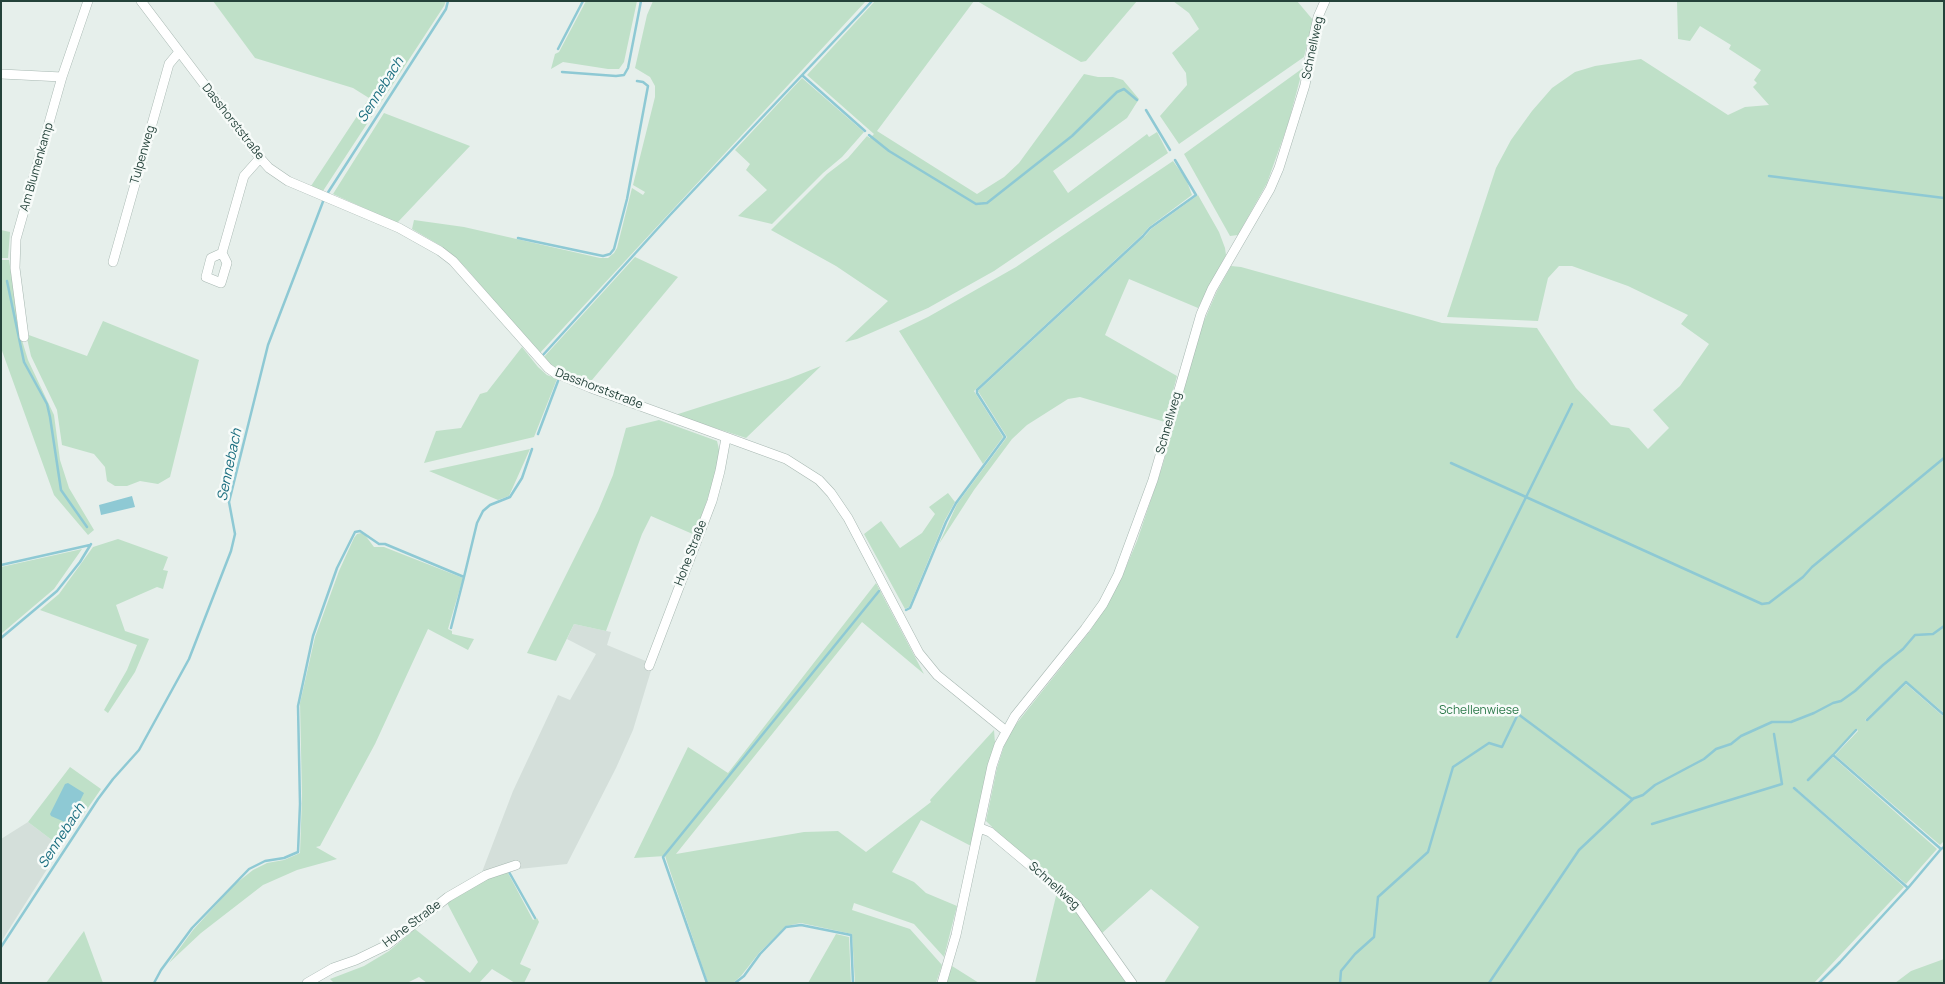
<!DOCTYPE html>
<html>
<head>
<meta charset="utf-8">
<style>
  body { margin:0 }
  #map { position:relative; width:1945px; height:984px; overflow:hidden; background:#e6efeb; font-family:Manrope,sans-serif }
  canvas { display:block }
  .frame { position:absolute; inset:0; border:2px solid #24423a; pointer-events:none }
</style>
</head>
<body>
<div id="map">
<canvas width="1945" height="984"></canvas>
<div class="frame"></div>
</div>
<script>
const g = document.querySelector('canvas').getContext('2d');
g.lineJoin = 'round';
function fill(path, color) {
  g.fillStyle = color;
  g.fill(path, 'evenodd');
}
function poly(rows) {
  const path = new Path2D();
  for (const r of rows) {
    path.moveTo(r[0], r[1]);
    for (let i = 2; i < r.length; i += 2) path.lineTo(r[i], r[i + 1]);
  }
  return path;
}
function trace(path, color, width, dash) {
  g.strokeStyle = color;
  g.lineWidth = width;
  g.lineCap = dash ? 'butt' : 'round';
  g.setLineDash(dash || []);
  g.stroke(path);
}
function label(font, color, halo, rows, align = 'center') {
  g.font = font + ' Manrope,sans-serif';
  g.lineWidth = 5;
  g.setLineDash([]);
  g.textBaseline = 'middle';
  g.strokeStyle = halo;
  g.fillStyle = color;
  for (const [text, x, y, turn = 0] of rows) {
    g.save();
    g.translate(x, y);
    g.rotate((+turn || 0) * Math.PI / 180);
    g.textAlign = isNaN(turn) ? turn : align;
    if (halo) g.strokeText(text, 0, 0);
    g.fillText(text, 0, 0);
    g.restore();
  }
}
const built = poly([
  [574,624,611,632,607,645,653,664,633,730,616,768,567,864,519,869,519,860,482,872,513,791,558,695,570,700,596,654,567,639],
  [28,822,61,847,1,942,1,839]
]);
const green = poly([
  [213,1,446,1,444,6,323,191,311,186,369,98,353,88,255,58],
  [586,1,637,1,624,62,619,69,608,69,563,62,551,69,555,54,559,52],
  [653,1,866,1,539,354,466,268,441,246,412,229,414,220,464,227,600,258,608,258,614,253,617,248,632,188,643,195,645,192,633,185,655,97,655,86,650,77,635,68,647,15],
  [875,1,974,1,877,131,977,194,1004,177,1019,163,1084,74,1098,77,1113,77,1123,80,1139,99,1127,118,1053,171,1068,193,1147,134,1149,137,1157,132,1168,153,994,271,928,308,857,339,845,342,888,301,836,266,771,230,827,174,848,158,867,136,870,138,874,134,807,75],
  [977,1,1137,1,1086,61,1081,62],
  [1173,1,1297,1,1313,20,1304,57,1179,144,1160,116,1187,85,1186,73,1172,53,1199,29,1189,13],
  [1677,1,1944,1,1944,713,1906,681,1865,720,1867,721,1906,684,1944,717,1944,841,1940,845,1835,755,1858,731,1857,729,1807,780,1808,781,1833,757,1937,849,1906,884,1798,790,1796,791,1904,887,1814,983,1164,983,1199,927,1151,889,1101,934,986,821,997,768,1004,746,1013,728,1090,631,1121,579,1137,541,1163,464,1198,335,1217,291,1231,266,1241,267,1442,323,1537,328,1576,388,1611,425,1629,428,1648,449,1669,428,1653,410,1680,386,1709,344,1681,324,1688,315,1628,286,1572,266,1559,266,1548,278,1538,321,1447,317,1496,168,1511,140,1532,111,1552,88,1575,72,1595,66,1641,59,1728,115,1745,107,1769,105,1753,87,1757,83,1754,80,1761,70,1729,49,1731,45,1700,26,1690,41,1678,39],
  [1303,68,1288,124,1267,183,1238,235,1230,236,1184,154],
  [802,78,864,132,842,157,823,173,772,224,738,216,767,190,746,170,750,164,735,150],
  [384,113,470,146,397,223,333,194],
  [1173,161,1186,179,1192,195,1149,227,1144,233,974,391,1003,437,983,464,899,331,928,317,1016,267],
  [1198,195,1219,232,1225,248,1226,255,1198,308,1129,279,1105,335,1177,376,1165,422,1080,397,1068,399,1027,425,1012,439,974,490,939,544,957,504,1007,437,978,391,1146,235,1151,229],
  [1,230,10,232,8,258,1,258],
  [635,257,678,277,592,380,589,380,563,372,551,365,543,358],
  [1,260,9,260,21,337,28,360,54,415,60,460,69,488,94,530,88,535,54,495,1,348],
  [103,321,199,360,170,477,158,484,140,481,127,486,115,486,107,481,105,467,94,454,62,445,57,410,31,356,26,334,87,356],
  [522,347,538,367,547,375,557,379,534,437,424,463,436,431,461,428,480,394,487,392],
  [821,366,746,438,675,415,788,379],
  [659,420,717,441,720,453,717,471,695,535,651,516,642,534,606,631,574,624,556,661,527,653,598,511,613,475,626,428],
  [530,449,509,496,498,500,429,471],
  [948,493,955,502,945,520,909,607,905,609,864,534,881,521,900,548,922,533,935,514,929,507],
  [361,533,365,535,374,547,384,547,463,578,448,629,452,631,452,634,474,639,468,650,428,629,375,744,320,846,316,847,337,859,297,870,263,885,201,933,169,963,193,930,234,885,253,870,267,863,284,860,300,853,302,797,300,703,315,637,339,571,354,538,357,534],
  [118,539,168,557,163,570,168,571,163,589,157,587,116,605,125,631,149,639,135,672,108,713,104,710,127,670,137,645,40,610,59,594,93,547],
  [82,549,54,589,1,634,1,567],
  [876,583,924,674,862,622,676,854,804,832,838,831,866,852,931,802,930,800,994,730,995,743,988,765,971,846,921,820,892,872,914,882,926,893,957,906,944,957,914,924,854,903,852,910,910,929,942,965,936,983,855,983,852,934,801,923,786,926,759,953,741,976,733,983,708,983,665,856,634,858,688,747,728,773],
  [70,767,101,789,61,847,28,822],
  [507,871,533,920,537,918,539,922,520,964,531,969,524,983,515,983,492,969,479,983,427,983,419,977,407,983,334,983,330,979,364,966,389,951,415,929,470,973,478,962,447,903,489,878],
  [1057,892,1073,906,1128,983,1035,983],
  [84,931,103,983,46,983],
  [836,934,849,937,851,983,808,983],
  [1944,959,1944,983,1895,983,1911,971],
  [952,966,979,983,946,983]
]);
const water = poly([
  [132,496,135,507,101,515,99,505],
  [68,783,84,793,69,823,67,823,51,816,50,814,65,784]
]);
const stream = poly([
  [558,49,583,1],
  [562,72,616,76,624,75,628,68,641,1],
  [803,76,865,131],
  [1146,110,1170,150],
  [869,135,889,151,976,204,987,203,1072,136,1117,92,1124,89,1137,100],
  [1769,176,1944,198],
  [327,194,446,9,448,1],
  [518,238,603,256,610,254,614,249,627,199,648,86,643,82,637,81],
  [7,281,24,362,47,404,50,417,61,490,87,527],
  [543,355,670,215,872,1],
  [538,434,558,381],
  [1451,463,1762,604,1769,603,1803,577,1812,567,1944,458],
  [1,565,90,545],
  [906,610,910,608,946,522,956,503,1005,437,977,393,977,390,1143,236,1150,228,1196,195,1175,160],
  [451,628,464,577],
  [1457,637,1572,404],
  [1,638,57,591,80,562,91,544],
  [1867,720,1906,682,1944,715],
  [1833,755,1856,730],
  [1808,780,1833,755,1941,849,1944,847],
  [1794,788,1908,888,1941,849],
  [1652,824,1782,784,1774,734],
  [509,872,535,918],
  [1,947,98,799,113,779,139,750,189,659,231,551,235,534,229,502,268,345,324,199],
  [154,983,161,970,192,928,249,869,265,861,284,858,298,852,300,804,298,706,313,636,337,568,355,532,360,531,379,544,385,544,464,577,477,523,483,511,490,505,510,497,522,478,532,449],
  [707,983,663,857,879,591],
  [735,983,744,976,760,954,786,927,801,925,851,935,853,983],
  [1340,983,1341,971,1355,954,1374,937,1378,897,1428,852,1453,767,1489,743,1502,747,1518,714,1632,799,1643,795,1655,785,1704,759,1716,749,1731,744,1741,736,1772,722,1791,722,1814,713,1833,703,1841,701,1855,691,1883,665,1903,649,1915,635,1933,634,1944,626],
  [1489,983,1579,850,1634,798],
  [1819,983,1840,962,1908,888]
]);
const minor = poly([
  [141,1,260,158,269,168,288,181,399,228,440,251,453,261,548,368,555,373,591,388,786,459,819,480,831,493,848,518,919,653,937,675,1006,731],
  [1,74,62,77],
  [222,253,227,263,221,283,206,277,211,258,222,253,244,176,260,158],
  [113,262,169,64,179,52],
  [24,337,15,268,16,239,62,77,88,1],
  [649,666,712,501,720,471,726,438],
  [980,828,990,832,1076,904,1132,983],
  [307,983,333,968,356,960,387,945,448,897,486,875,516,865],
  [942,983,956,935,992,766,999,745,1015,716,1085,629,1103,604,1118,575,1153,480,1201,314,1212,289,1270,189,1279,168,1305,85,1314,35,1318,17,1325,1]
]);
const streetNames = [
  ["Schnellweg",1313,48,-78],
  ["Dasshorststraße",233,122,52],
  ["Tulpenweg",143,155,-74],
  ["Am Blumenkamp",37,167,-74],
  ["Dasshorststraße",599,389,21],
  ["Schnellweg",1169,423,-74],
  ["Hohe Straße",691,553,-69],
  ["Schnellweg",1054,886,42],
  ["Hohe Straße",412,924,-37]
];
const parkNames = [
  ["Schellenwiese",1479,711]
];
const waterNames = [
  ["Sennebach",381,90,-58],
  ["Sennebach",230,465,-78],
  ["Sennebach",62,836,-57]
];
fill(built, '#d4dfda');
fill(green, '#bfe0c8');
fill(water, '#8ec9d4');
trace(stream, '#8ec9d4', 2.5);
trace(minor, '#a8b8b2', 10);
trace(minor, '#fff', 9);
label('12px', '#24423a', '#f7fbf9', streetNames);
label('12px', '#2d7a4b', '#f7fbf9', parkNames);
label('italic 14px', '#1c6f80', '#f7fbf9', waterNames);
</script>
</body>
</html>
